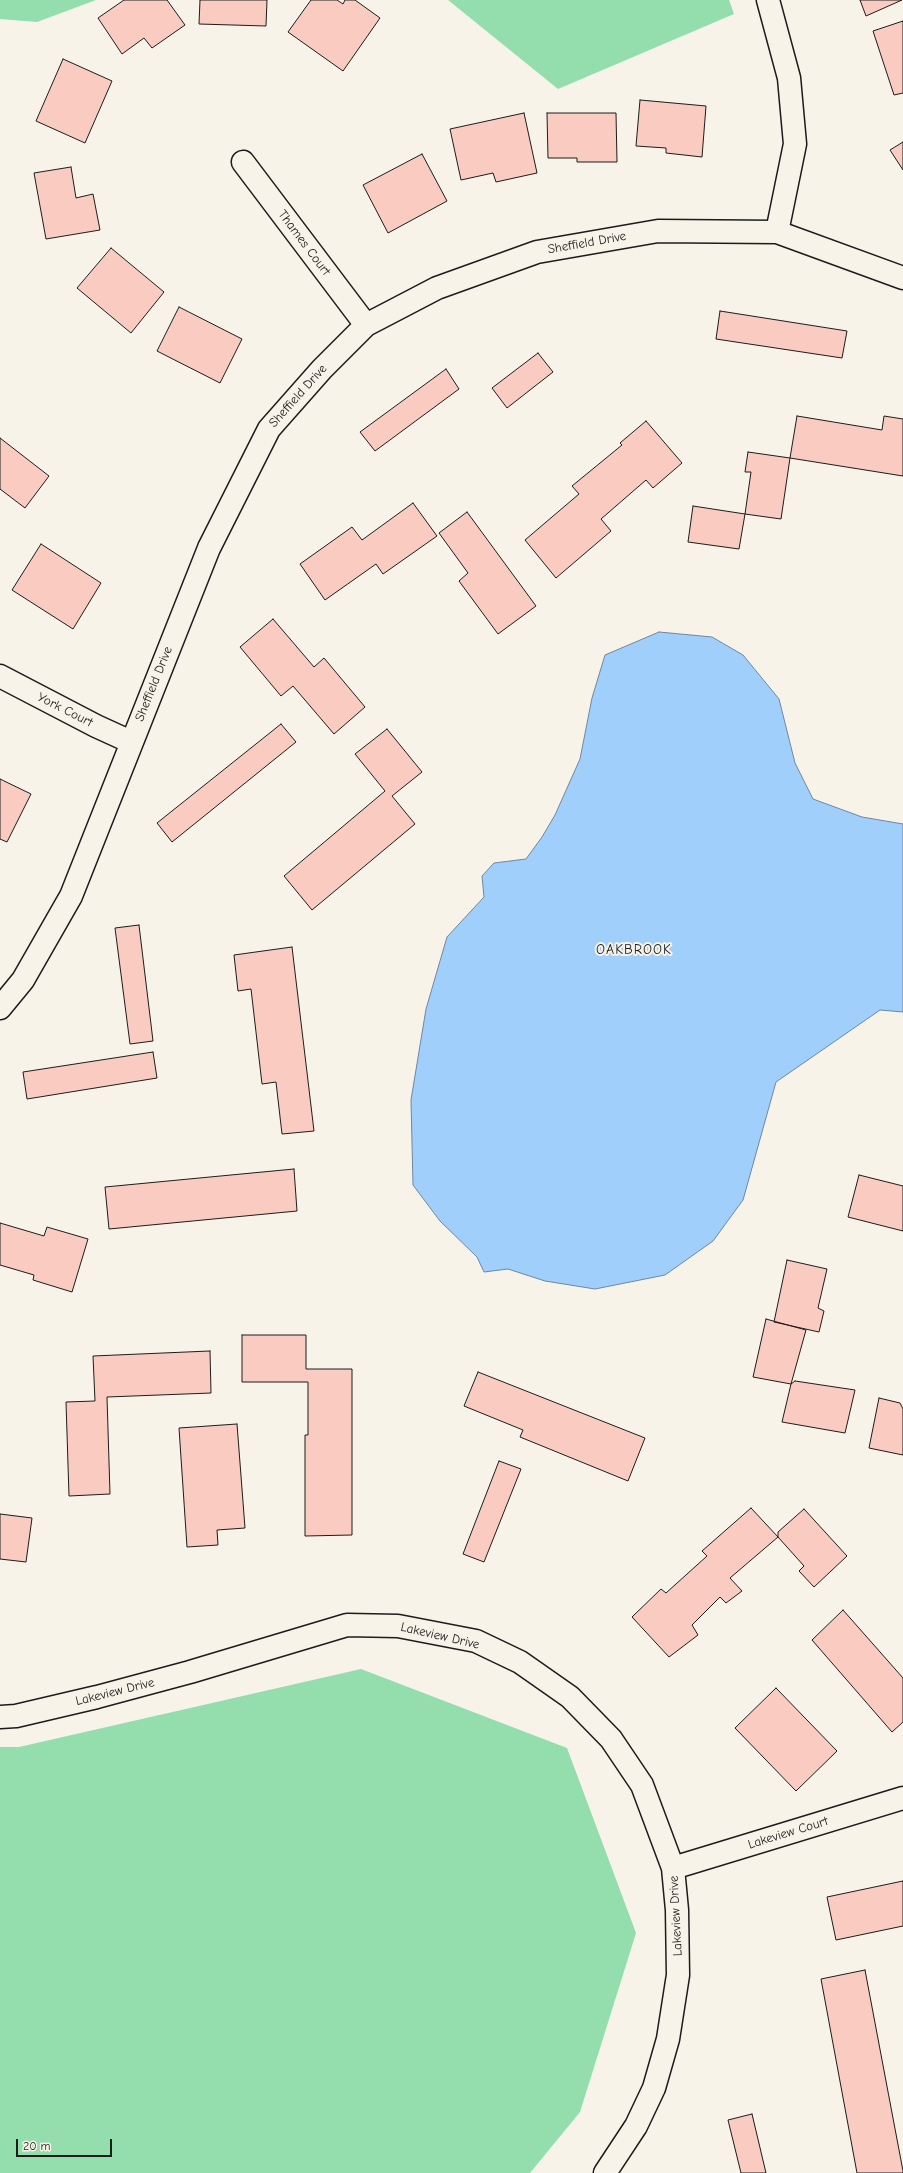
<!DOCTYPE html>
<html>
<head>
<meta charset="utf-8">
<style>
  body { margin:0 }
  #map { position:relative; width:903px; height:2173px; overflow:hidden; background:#f7f3e8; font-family:"Comic Neue",sans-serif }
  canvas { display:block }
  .scale { position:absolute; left:16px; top:2139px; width:96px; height:18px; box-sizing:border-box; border:2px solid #1c1c1c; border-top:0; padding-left:5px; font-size:12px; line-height:14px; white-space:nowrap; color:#1c1c1c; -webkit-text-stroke:3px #f7f3e8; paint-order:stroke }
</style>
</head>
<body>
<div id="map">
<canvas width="903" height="2173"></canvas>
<div class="scale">20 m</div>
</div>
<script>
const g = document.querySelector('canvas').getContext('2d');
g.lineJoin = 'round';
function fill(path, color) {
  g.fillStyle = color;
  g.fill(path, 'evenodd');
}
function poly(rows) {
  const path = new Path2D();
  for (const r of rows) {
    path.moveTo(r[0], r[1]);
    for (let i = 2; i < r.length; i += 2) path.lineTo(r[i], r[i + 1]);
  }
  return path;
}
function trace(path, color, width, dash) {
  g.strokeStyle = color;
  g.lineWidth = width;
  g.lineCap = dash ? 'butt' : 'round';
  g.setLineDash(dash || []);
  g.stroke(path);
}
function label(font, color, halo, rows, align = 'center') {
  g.font = font + ' "Comic Neue",sans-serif';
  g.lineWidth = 4;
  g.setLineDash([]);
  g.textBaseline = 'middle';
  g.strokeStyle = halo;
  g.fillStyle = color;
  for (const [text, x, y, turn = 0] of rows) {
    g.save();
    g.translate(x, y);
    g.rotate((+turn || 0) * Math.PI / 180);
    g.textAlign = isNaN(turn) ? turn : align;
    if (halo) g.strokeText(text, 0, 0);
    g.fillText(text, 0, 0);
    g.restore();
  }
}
const green = poly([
  [0,0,96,0,37,22,0,19],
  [448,0,729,0,734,14,558,89],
  [361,1669,567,1748,636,1933,580,2112,530,2173,0,2173,0,1747,19,1747]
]);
const water = poly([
  [659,632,712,637,743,655,779,699,795,763,813,799,862,817,903,824,903,1012,880,1010,776,1082,743,1200,713,1241,665,1275,595,1289,545,1281,508,1269,484,1272,477,1257,440,1221,413,1185,411,1100,426,1009,447,937,484,897,482,876,494,863,526,859,542,837,555,815,580,759,592,698,605,655,659,632]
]);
const building = poly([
  [124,0,167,0,185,25,152,48,144,38,122,54,98,18,124,0],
  [200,0,267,0,266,26,199,24,200,0],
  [311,0,337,0,343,4,345,0,355,0,380,18,343,71,288,32,311,0],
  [860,0,902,0,866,16,860,0],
  [903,21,903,93,894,95,873,31,903,21],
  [63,59,112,81,85,143,36,121,63,59],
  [640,100,706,106,702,157,666,153,666,148,636,146,640,100],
  [524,113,537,173,496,182,493,173,461,180,450,129,524,113],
  [547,113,616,113,617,162,577,162,577,158,548,158,547,113],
  [903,142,903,170,890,150,903,142],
  [422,154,447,201,388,233,363,185,422,154],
  [71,167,76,198,93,194,100,230,46,239,34,173,71,167],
  [111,248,164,292,131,333,77,288,111,248],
  [179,307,242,339,220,383,157,351,179,307],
  [720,311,847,331,842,358,716,339,720,311],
  [538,353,553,372,507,408,492,388,538,353],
  [446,369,459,389,375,451,360,432,446,369],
  [797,416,882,430,884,416,903,419,903,476,790,458,797,416],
  [646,421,682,463,653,488,646,480,601,519,611,531,556,578,525,540,579,494,572,486,622,445,620,443,646,421],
  [0,438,49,476,25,508,0,489,0,438],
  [748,452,790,458,781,519,745,514,751,472,745,472,748,452],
  [413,503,437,536,383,574,376,564,325,600,300,564,352,527,362,540,413,503],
  [693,506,745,514,739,549,688,542,693,506],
  [467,512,536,606,498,634,459,581,468,573,439,533,467,512],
  [41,544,101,583,73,629,12,590,41,544],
  [273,619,314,667,324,658,365,707,334,734,293,686,281,696,240,647,273,619],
  [281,724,296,742,172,842,157,823,281,724],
  [387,729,422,772,392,796,415,824,312,910,284,876,385,791,355,754,387,729],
  [0,779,31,794,7,842,0,839,0,779],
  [139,925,153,1041,130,1044,115,928,139,925],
  [292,947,314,1131,282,1134,276,1082,262,1084,251,989,238,991,234,955,292,947],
  [153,1052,157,1078,27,1099,23,1072,153,1052],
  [294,1169,297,1211,109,1229,105,1187,294,1169],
  [859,1175,903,1186,903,1231,848,1217,859,1175],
  [0,1223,44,1236,47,1227,88,1239,72,1292,33,1280,34,1275,0,1265,0,1223],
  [787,1260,827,1269,818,1308,824,1311,819,1332,774,1322,787,1260],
  [766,1319,806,1330,791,1384,753,1377,766,1319],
  [242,1335,306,1335,306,1369,352,1369,352,1535,305,1536,305,1435,308,1435,308,1382,242,1382,242,1335],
  [210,1351,211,1393,107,1397,110,1494,69,1496,66,1402,95,1401,93,1356,210,1351],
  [478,1372,645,1438,628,1481,520,1437,523,1430,464,1406,478,1372],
  [795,1381,855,1390,845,1433,782,1422,791,1384,795,1381],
  [879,1398,900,1403,903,1409,903,1455,869,1448,879,1398],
  [237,1424,245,1528,217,1530,218,1545,187,1547,179,1428,237,1424],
  [499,1461,521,1469,484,1562,463,1554,499,1461],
  [751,1508,778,1537,730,1578,742,1591,726,1603,720,1597,692,1625,698,1635,669,1657,632,1617,661,1589,666,1593,707,1556,702,1551,751,1508],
  [804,1509,847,1556,814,1587,799,1571,804,1566,778,1537,778,1532,804,1509],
  [0,1514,32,1518,26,1562,0,1559,0,1514],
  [843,1610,903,1678,903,1722,892,1732,812,1640,843,1610],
  [776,1688,837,1751,796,1791,735,1728,776,1688],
  [903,1881,903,1926,836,1940,827,1897,903,1881],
  [865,1970,903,2171,903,2173,857,2173,821,1979,865,1970],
  [752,2114,766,2173,741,2173,728,2120,752,2114]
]);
const minor = poly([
  [768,0,789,78,795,144,777,232],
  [243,162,366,325],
  [0,676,96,726,131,742],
  [0,1008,23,980,71,896,209,548,269,429,322,369,366,325,437,288,537,252,658,231,777,232,903,278],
  [0,1717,16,1716,97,1697,190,1672,347,1625,398,1626,476,1641,520,1662,570,1697,611,1739,642,1785,673,1868,677,1910,678,1975,668,2039,654,2088,636,2126,605,2173],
  [673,1868,903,1798]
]);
const streetNames = [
  ["Thames Court",304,243,53],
  ["Sheffield Drive",587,243,-10],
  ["Sheffield Drive",298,396,-48],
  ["Sheffield Drive",154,684,-68],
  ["York Court",65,710,27],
  ["Lakeview Drive",440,1636,13],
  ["Lakeview Drive",115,1692,-14],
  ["Lakeview Court",788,1833,-17],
  ["Lakeview Drive",676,1916,-93]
];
const neighbourhoodNames = [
  ["OAKBROOK",634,950]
];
fill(green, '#94dead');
fill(water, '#a1cffc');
trace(water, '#6c87a2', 1);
fill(building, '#facbc0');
trace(building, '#1c1c1c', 1);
trace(minor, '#1c1c1c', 25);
trace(minor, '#f7f3e8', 22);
label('13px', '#1c1c1c', '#f7f3e8', streetNames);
g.letterSpacing = '1px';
label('14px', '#1c1c1c', '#f7f3e8', neighbourhoodNames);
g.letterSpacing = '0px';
</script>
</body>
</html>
